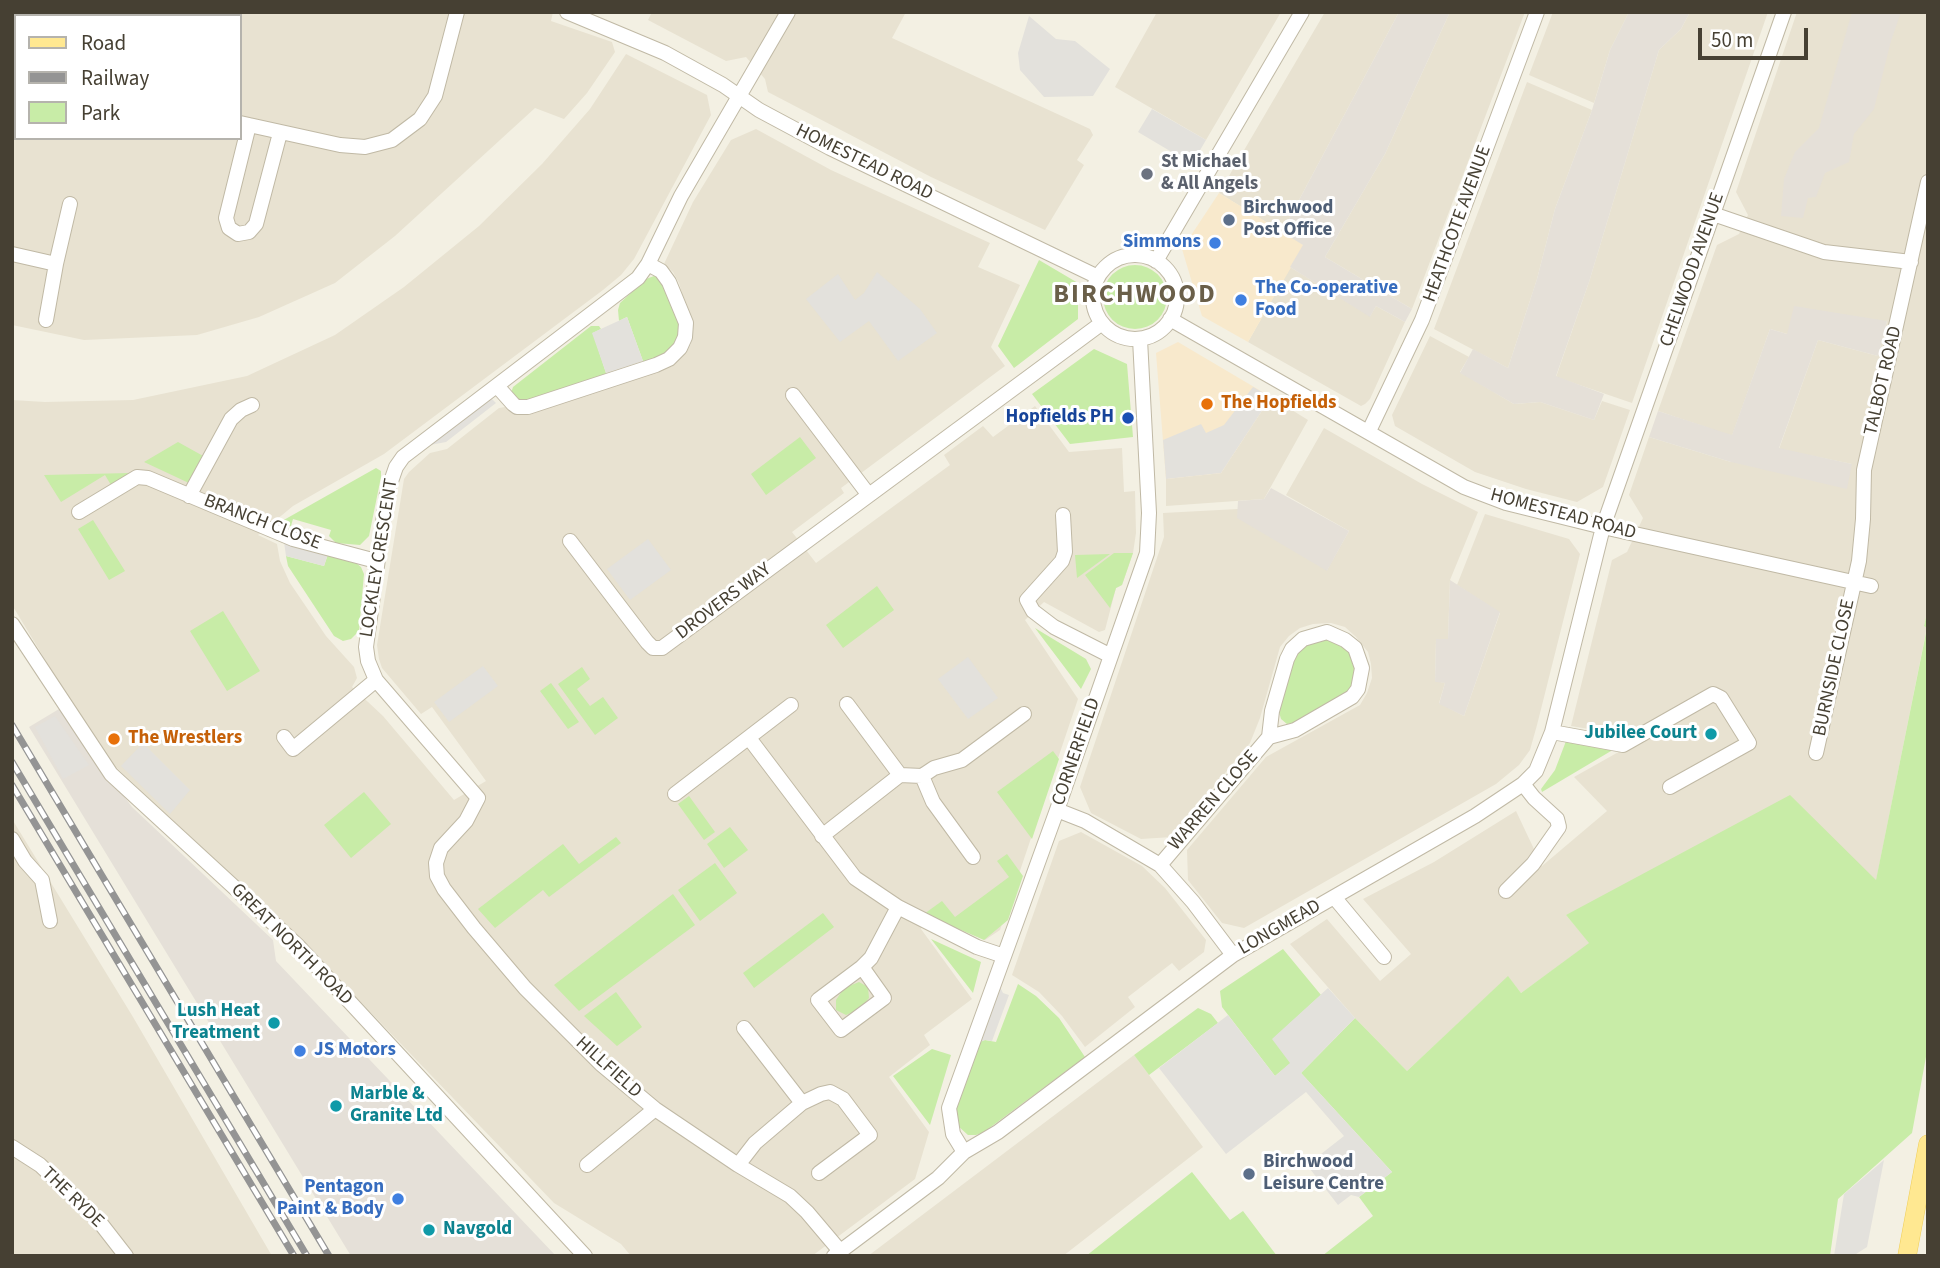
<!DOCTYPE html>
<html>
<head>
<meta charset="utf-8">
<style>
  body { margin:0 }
  #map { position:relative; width:1940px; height:1268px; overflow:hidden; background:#f3f0e3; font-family:"Source Sans 3",sans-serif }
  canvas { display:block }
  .frame { position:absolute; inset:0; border:14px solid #464033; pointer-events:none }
  .legend { position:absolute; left:14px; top:14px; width:228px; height:126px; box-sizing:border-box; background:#fff; border:2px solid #b5b3ad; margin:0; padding:9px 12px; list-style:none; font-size:21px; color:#464033 }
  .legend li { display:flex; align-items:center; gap:14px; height:35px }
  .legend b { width:35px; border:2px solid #b5b3ad }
  .scale { position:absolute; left:1698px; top:28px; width:110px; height:32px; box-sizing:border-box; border:4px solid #464033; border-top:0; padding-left:9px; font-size:21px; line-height:24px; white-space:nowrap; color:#464033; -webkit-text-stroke:5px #fff; paint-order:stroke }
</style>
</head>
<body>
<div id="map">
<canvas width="1940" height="1268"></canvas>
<div class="frame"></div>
<ul class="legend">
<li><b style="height:9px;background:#ffe891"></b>Road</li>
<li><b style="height:9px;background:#949494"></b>Railway</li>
<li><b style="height:19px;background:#c8eca7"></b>Park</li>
</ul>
<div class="scale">50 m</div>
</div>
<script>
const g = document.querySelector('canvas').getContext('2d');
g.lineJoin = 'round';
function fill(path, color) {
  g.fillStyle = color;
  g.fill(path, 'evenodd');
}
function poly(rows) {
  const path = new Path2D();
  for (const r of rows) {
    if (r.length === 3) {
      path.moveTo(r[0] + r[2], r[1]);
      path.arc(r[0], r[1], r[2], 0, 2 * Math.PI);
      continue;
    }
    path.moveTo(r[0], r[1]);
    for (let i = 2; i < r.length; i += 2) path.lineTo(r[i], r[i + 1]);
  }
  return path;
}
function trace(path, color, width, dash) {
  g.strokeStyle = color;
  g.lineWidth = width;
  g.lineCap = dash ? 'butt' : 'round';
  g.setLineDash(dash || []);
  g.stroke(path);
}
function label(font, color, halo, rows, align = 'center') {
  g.font = font + ' "Source Sans 3",sans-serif';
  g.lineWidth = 6;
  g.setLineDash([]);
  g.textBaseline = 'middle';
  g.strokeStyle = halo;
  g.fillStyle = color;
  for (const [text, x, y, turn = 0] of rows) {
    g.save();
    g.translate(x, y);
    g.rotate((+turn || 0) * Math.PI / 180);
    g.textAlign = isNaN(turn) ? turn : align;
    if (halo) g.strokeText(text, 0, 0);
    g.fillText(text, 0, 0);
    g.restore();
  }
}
const residential = poly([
  [12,12,553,12,551,21,612,42,615,52,587,93,564,119,535,108,395,236,335,283,259,317,197,335,84,340,12,325],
  [16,16,240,16,240,138,16,138],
  [652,12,906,12,892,38,1090,129,1093,135,1077,160,1084,165,1045,230,931,177,768,92,765,79,746,57,726,61,648,20],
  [1157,12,1281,12,1206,140,1115,87],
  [1325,12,1399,12,1282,232,1219,193],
  [1450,12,1525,12,1412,309,1325,257,1385,154],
  [1553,12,1629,12,1610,50,1594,103,1529,75],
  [1690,12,1768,12,1632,403,1556,377,1589,282,1659,50,1681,29],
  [1797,12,1928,12,1928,608,1924,626,1927,627,1876,881,1566,915,1590,943,1521,993,1508,977,1407,1071,1355,1018,1290,944,1327,919,1380,981,1411,954,1363,899,1434,862,1516,811,1542,866,1607,811,1574,777,1631,745,1625,735,1571,726,1612,560,1627,552,1643,518,1629,495,1649,437,1731,462,1852,464,1779,449,1818,340,1878,356,1887,321,1787,334,1770,329,1732,436,1658,411,1717,245,1739,234,1748,215,1736,192],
  [626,54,707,95,711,115,634,259,621,275,603,290,384,454,293,506,258,535,277,544,280,561,290,583,326,636,354,667,357,678,352,687,383,716,454,800,486,781,432,707,421,714,382,668,379,659,377,645,404,479,409,472,430,453,447,449,499,408,505,407,514,412,528,414,663,370,674,365,691,344,692,329,679,283,673,272,664,264,693,202,731,140,756,129,831,170,990,243,978,267,1020,285,991,347,1005,366,841,488,844,493,792,532,816,563,950,465,944,455,983,426,993,437,1035,406,1069,452,1122,448,1124,492,1135,491,1136,533,1133,553,1122,585,1116,588,1105,630,1099,632,1044,602,1025,620,1078,699,1000,930,985,940,927,912,921,929,972,999,924,1035,930,1045,889,1077,929,1132,915,1179,812,1256,631,1256,621,1244,554,1203,301,940,103,755,12,605,12,400,45,402,133,400,247,376,335,335,404,287,479,226,542,164,590,109],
  [1527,82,1592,110,1555,209,1537,279,1508,368,1434,329],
  [1290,267,1370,316,1376,306,1405,322,1370,399,1365,404,1361,406,1248,342],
  [1430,336,1469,357,1460,372,1514,404,1540,402,1594,420,1602,401,1630,410,1603,487,1577,502,1526,489,1475,472,1395,426,1392,415],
  [1271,397,1308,420,1264,499,1166,506,1166,479,1221,473],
  [1324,428,1422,484,1478,512,1450,580,1448,639,1436,640,1435,681,1445,683,1439,703,1464,716,1500,613,1457,585,1485,514,1569,539,1580,554,1537,725,1530,750,1519,765,1496,784,1244,928,1222,923,1188,880,1187,850,1266,757,1360,705,1367,693,1372,678,1371,664,1368,652,1356,637,1345,627,1331,623,1313,624,1300,628,1289,636,1280,647,1260,718,1250,743,1172,837,1141,839,1091,813,1080,787,1164,537,1163,513,1238,509,1327,570,1349,531,1286,495],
  [12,819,133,1017,272,1256,12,1256],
  [1081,832,1142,866,1165,888,1206,940,1204,952,1179,971,1172,963,1128,997,1135,1007,1085,1047,1062,1016,1039,992,1012,975,1059,841],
  [1134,1055,1203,1147,1063,1256,868,1256]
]);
const commercial = poly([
  [1219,193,1304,245,1248,342,1202,316,1182,249],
  [1178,342,1271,397,1221,473,1166,479,1156,353]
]);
const industrial = poly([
  [1399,12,1450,12,1385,154,1325,257,1412,309,1405,322,1376,306,1370,317,1290,267,1303,245,1282,232],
  [1629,12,1690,12,1681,29,1659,50,1589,282,1556,376,1604,394,1594,420,1540,402,1514,404,1460,373,1473,349,1508,368,1537,279,1555,209,1592,110,1610,50],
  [1852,12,1901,12,1891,41,1874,109,1854,134,1849,162,1825,173,1816,197,1808,198,1803,218,1781,216,1784,179,1795,152,1819,128],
  [1794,306,1887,321,1878,356,1818,340,1779,448,1852,464,1847,489,1731,462,1649,437,1658,411,1732,435,1770,329,1787,334],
  [1271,488,1349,531,1327,571,1237,518,1238,501,1264,499],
  [1450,580,1500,612,1464,716,1439,704,1445,683,1435,682,1436,639,1448,639],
  [59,709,132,807,273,940,276,961,556,1256,351,1256,29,727]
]);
const green = poly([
  [1039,260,1078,283,1078,319,1014,368,998,346],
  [1135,297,32],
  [654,276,661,277,681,327,675,349,650,363,643,361,627,317,619,321,618,310,620,303,646,279],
  [591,326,599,326,601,329,593,333,606,373,602,379,522,405,511,393,513,387],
  [1094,349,1127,364,1133,437,1070,444,1032,394],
  [800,437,816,458,766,495,751,474],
  [178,442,205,457,191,484,144,462],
  [376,468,381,471,381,477,369,536,360,545,336,543,329,536,331,530,293,519,291,526,280,527,282,521],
  [130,473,111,485,105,475,61,502,44,475],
  [93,520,125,571,109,580,78,529],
  [1114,553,1133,553,1122,585,1116,588,1110,608,1085,575],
  [328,554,350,558,361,567,364,574,359,631,351,639,343,641,334,636,288,566,286,556,324,566],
  [1110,554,1077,578,1075,555],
  [877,586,894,610,843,648,826,625],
  [1928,608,1928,1046,1912,1133,1838,1199,1830,1256,1322,1256,1373,1216,1359,1197,1392,1172,1301,1073,1355,1018,1407,1071,1508,976,1521,993,1589,943,1566,915,1790,795,1876,880,1927,628,1924,626],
  [223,611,260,671,227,691,190,631],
  [1035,628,1086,659,1091,669,1081,689],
  [1329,639,1350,652,1355,663,1355,678,1350,690,1341,699,1293,723,1287,724,1281,719,1279,712,1293,656,1303,645],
  [582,667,590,679,577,689,590,706,603,697,618,718,595,735,558,684],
  [551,683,579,722,568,729,540,691],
  [1566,741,1612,748,1611,751,1542,792,1541,789,1555,770],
  [1053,751,1059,759,1032,839,997,792],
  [364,792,391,824,351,858,324,825],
  [689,796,715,832,704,840,678,804],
  [730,827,748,850,724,868,707,844],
  [616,837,621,843,549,897,543,890,495,928,478,909,563,844,579,864],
  [1007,854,1023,876,1008,920,984,940,924,914,942,901,955,917,1009,877,997,861],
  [715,863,737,893,700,921,678,890],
  [673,894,695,925,579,1011,554,985],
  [823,913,834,927,754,988,743,973],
  [931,939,981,962,973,993],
  [1283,949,1321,995,1273,1039,1291,1063,1275,1076,1222,1007,1220,991],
  [859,982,868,987,869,998,860,1009,846,1015,836,1010,836,1000,844,988],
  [1018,984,1036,996,1059,1018,1085,1057,984,1132,976,1135,968,1135,958,1126,956,1118,957,1104,979,1042,985,1040,996,1042],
  [616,992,642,1027,617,1046,584,1016],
  [1198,1008,1211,1014,1218,1023,1149,1075,1134,1055],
  [932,1049,951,1055,930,1125,893,1076],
  [1192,1172,1230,1220,1243,1211,1277,1256,1086,1256]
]);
const parking = poly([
  [1029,16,1056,39,1075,41,1110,69,1093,96,1044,97,1020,70,1018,53],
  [1152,109,1206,140,1192,164,1138,132],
  [877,272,920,309,937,333,898,361,869,321,840,342,806,299,838,274,855,300,864,293],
  [627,317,643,361,606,373,592,333],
  [1253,387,1271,397,1221,473,1166,479,1163,440,1201,424,1206,433,1224,425],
  [491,398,496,403,446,442,430,445],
  [648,539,671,570,630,600,607,569],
  [284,542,328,554,324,566,286,556],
  [968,657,998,698,968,719,938,679],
  [483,666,498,686,449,722,434,702],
  [55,716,89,765,63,779,35,727],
  [143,743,190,790,170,814,121,766],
  [1000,987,1003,993,1009,995,992,1041,985,1040,980,1042],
  [1328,988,1355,1018,1301,1073,1392,1172,1359,1197,1351,1195,1338,1205,1307,1165,1344,1136,1306,1092,1226,1154,1159,1068,1228,1015,1275,1076,1290,1063,1272,1039],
  [1884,1160,1867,1247,1853,1256,1834,1256,1844,1194]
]);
const minor = poly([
  [567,12,665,53,723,85,759,110,830,148,1098,277],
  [788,12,681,196,648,264,638,278,403,457,396,467,387,493,366,647,368,661,376,680,478,798,466,821,441,848,436,863,437,876,444,889,474,928,525,988,601,1064,655,1109,738,1165,790,1196,807,1212,840,1251],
  [12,68,16,69],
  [240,123,340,145,365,147,392,140,420,119,435,96,457,12],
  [249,125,226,218,229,228,238,234,249,232,256,224,280,133],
  [1713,214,1824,252,1911,262],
  [12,254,56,264,46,320],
  [1135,297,42],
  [1156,261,1302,12],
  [56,264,70,204],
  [1170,319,1464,487,1506,503,1603,527,1871,586],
  [497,386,513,404,517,407,528,407,656,365,669,359,680,348,685,337,686,323,669,282,661,271,648,264],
  [793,395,868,494],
  [1369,431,1422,320,1537,12],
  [189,496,231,419,241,410,252,405],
  [79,512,137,477,148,478,293,539,376,561],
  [1063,515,1065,552,1062,561,1027,600,1033,611,1054,627,1111,656],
  [570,541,647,642,653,648,662,648,1102,323],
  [12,624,111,774,298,946,585,1256],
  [847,704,900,775],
  [1552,732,1623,745,1713,694,1721,698,1749,743,1670,787],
  [284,737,293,749,376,680],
  [749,738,855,878,898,907,977,947,1004,956],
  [1816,753,1859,561,1863,519,1864,470,1928,182],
  [922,776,933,802,973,857],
  [675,794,791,705],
  [1057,810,1085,821,1160,865,1193,902,1233,955],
  [822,836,900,775,922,776,934,768,962,760,1024,714],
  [12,839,25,861,42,880,50,921],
  [1160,865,1269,737,1272,711,1287,659,1292,649,1303,639,1327,632,1345,640,1355,648,1362,668,1358,689,1352,697,1295,730,1269,737],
  [1506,891,1533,864,1559,827,1557,819,1534,798,1523,784],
  [1334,897,1384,957],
  [862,967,884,998,841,1030,818,1000,862,967],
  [862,967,871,958,898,907],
  [744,1028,802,1103],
  [12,1147,40,1165,98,1220,126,1256],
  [964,1152,953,1134,949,1108,1057,810,1147,553,1149,513,1140,339],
  [587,1165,655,1109],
  [738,1165,755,1143,802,1103,821,1094,830,1092,843,1099,870,1135,819,1173],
  [834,1256,938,1178,964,1152,998,1132,1233,955,1475,816,1523,784,1536,771,1552,732,1603,527,1784,12]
]);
const major = poly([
  [1907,1256,1928,1144]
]);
const rail = poly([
  [12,725,329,1256],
  [12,762,307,1256],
  [12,785,294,1256]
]);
const markers = [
  [1147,174,7,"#6b7280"],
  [1229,220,7,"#5c6f8a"],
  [1215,243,7,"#3f7fe0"],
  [1241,300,7,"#3f7fe0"],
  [1207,404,7,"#e8710a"],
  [1128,418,7,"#1a4fb4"],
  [1711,734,7,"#0f9aa8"],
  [114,739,7,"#e8710a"],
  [274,1023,7,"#0f9aa8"],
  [300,1051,7,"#3f7fe0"],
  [336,1106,7,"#0f9aa8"],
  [1249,1174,7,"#5c6f8a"],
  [398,1199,7,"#3f7fe0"],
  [429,1230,7,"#0f9aa8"]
];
const streetNames = [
  ["HOMESTEAD ROAD",864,163,26],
  ["HEATHCOTE AVENUE",1458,224,-70],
  ["CHELWOOD AVENUE",1693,270,-71],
  ["TALBOT ROAD",1884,381,-77],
  ["HOMESTEAD ROAD",1563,515,15],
  ["BRANCH CLOSE",262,523,21],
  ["LOCKLEY CRESCENT",380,558,-81],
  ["DROVERS WAY",724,602,-37],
  ["BURNSIDE CLOSE",1835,668,-78],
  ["CORNERFIELD",1077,752,-71],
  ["WARREN CLOSE",1214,801,-49],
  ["LONGMEAD",1280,928,-30],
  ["GREAT NORTH ROAD",291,945,45],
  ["HILLFIELD",608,1068,42],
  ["THE RYDE",72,1198,44]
];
const worshipNames = [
  ["St Michael",1161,163],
  ["& All Angels",1161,185]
];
const serviceNames = [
  ["Birchwood",1243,209],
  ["Post Office",1243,231],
  ["Birchwood",1263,1163],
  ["Leisure Centre",1263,1185]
];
const shopNames = [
  ["Simmons",1201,243],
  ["The Co-operative",1255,289,"left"],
  ["Food",1255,311,"left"],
  ["JS Motors",314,1051,"left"],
  ["Pentagon",384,1188],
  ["Paint & Body",384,1210]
];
const foodNames = [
  ["The Hopfields",1221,404],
  ["The Wrestlers",128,739]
];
const transitNames = [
  ["Hopfields PH",1114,418]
];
const cultureNames = [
  ["Jubilee Court",1697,734],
  ["Lush Heat",260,1012],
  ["Treatment",260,1034],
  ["Marble &",350,1095,"left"],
  ["Granite Ltd",350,1117,"left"],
  ["Navgold",443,1230,"left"]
];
const districtNames = [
  ["BIRCHWOOD",1135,296]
];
fill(residential, '#e8e2d1');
fill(commercial, '#f8e9cc');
fill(industrial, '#e5e0d8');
fill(green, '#c8eca7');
fill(parking, '#e3e1dc');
trace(minor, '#c0b9a5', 16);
trace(major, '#efcd56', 19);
trace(minor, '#fff', 14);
trace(major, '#ffe891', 18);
trace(rail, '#949494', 7);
trace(rail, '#fff', 4.5, [13]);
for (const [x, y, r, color] of markers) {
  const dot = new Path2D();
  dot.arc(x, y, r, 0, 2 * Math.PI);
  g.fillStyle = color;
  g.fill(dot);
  trace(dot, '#fff', 2.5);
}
label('19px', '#464033', '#fff', streetNames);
label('bold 19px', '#5b616d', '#fff', worshipNames, 'left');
label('bold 19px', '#4e5e75', '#fff', serviceNames, 'left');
label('bold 19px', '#366cbe', '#fff', shopNames, 'right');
label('bold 19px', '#c56008', '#fff', foodNames, 'left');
label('bold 19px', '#164399', '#fff', transitNames, 'right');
label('bold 19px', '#0d838f', '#fff', cultureNames, 'right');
g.letterSpacing = '2px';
label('bold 26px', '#6a5f49', '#fff', districtNames);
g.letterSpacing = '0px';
</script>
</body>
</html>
